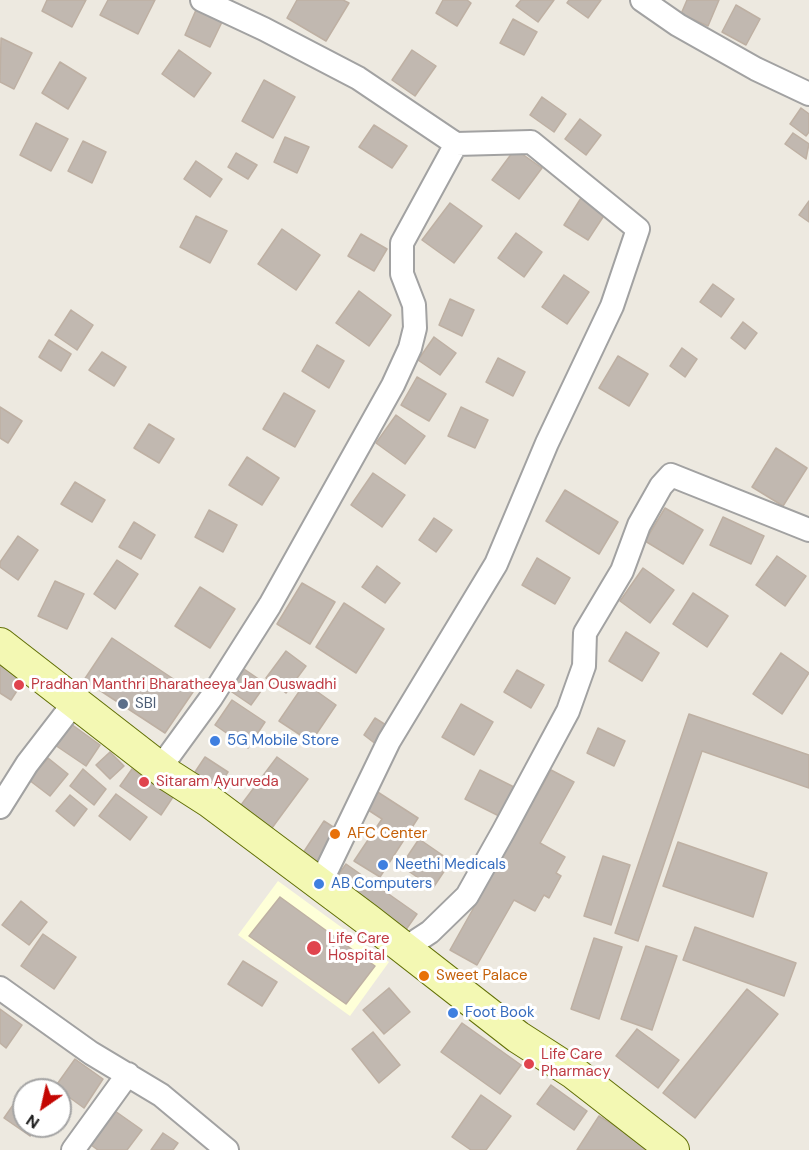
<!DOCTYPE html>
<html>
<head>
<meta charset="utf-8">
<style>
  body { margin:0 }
  #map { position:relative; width:809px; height:1150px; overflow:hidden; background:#ede9e0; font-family:"DM Sans",sans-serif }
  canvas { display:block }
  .north { position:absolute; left:12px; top:1078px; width:60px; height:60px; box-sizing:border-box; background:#fff; border:2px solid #a4a4a4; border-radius:50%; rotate:214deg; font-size:16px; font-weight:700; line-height:24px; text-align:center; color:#1b1b1b }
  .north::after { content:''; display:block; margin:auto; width:21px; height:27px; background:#c40602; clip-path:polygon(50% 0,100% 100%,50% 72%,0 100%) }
</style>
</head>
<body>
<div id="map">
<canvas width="809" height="1150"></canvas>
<div class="north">N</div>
</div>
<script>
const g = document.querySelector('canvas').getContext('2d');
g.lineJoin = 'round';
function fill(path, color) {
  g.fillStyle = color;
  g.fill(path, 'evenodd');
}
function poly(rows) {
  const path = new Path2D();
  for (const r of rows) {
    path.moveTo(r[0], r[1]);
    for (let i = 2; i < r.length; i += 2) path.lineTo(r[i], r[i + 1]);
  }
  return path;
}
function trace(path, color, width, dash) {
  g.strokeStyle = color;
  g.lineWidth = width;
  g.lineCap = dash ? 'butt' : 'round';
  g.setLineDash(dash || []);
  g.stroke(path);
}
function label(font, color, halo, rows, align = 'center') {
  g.font = font + ' "DM Sans",sans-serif';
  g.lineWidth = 6;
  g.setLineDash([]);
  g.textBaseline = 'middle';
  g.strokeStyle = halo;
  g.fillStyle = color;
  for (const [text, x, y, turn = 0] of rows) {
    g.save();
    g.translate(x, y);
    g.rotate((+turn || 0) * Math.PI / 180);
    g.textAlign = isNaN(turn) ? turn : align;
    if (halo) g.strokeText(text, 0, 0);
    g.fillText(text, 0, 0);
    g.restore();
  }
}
const education = poly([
  [278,881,389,962,350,1016,238,935]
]);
const building = poly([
  [47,0,86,0,72,27,42,11,47,0],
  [108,0,155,0,138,34,100,15,108,0],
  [297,0,343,0,349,3,326,41,287,18,297,0],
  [443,0,467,0,471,3,457,26,436,13,443,0],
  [521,0,554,0,538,22,516,6,521,0],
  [569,0,601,0,588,18,567,3,569,0],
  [687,0,719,0,708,26,681,14,687,0],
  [736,5,760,19,746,45,722,32,736,5],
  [196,10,222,22,210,47,185,35,196,10],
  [513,19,537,32,524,55,500,43,513,19],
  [1,38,32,53,14,89,0,82,1,38],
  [179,50,211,73,194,97,162,74,179,50],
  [412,50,436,66,415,96,392,80,412,50],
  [60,62,86,78,68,109,42,93,60,62],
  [264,80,295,97,273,138,242,121,264,80],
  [542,97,566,114,554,132,530,115,542,97],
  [801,108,809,114,809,132,806,136,790,124,801,108],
  [580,119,601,135,586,155,565,139,580,119],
  [36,123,68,139,51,171,20,155,36,123],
  [374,125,407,146,392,168,359,147,374,125],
  [793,133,809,144,806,159,785,144,793,133],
  [285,137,309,147,297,173,274,162,285,137],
  [83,141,106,152,92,183,68,171,83,141],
  [515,149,542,168,519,199,492,180,515,149],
  [236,153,257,165,248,179,228,167,236,153],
  [196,161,222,179,210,197,184,179,196,161],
  [581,198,605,214,588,240,564,225,581,198],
  [809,201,809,222,799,215,809,201],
  [450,203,482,226,454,263,422,240,450,203],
  [196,216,227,231,210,263,180,247,196,216],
  [282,229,320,255,296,290,258,264,282,229],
  [516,233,542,252,524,277,498,258,516,233],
  [361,234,387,249,374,271,348,256,361,234],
  [564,275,589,292,567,324,542,307,564,275],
  [713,284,734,299,721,317,700,302,713,284],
  [359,291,391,315,369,346,336,323,359,291],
  [450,299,474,310,462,336,439,325,450,299],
  [71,310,93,325,77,350,55,335,71,310],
  [743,322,757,333,745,349,731,338,743,322],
  [434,337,456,353,440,375,418,360,434,337],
  [49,340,71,354,61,371,39,357,49,340],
  [317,345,344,361,329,388,302,371,317,345],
  [682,348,697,359,685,377,670,366,682,348],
  [102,352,126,367,114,386,89,370,102,352],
  [618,356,648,374,629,406,599,388,618,356],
  [498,358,525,372,513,396,486,382,498,358],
  [417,377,446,394,429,421,401,405,417,377],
  [284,393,315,411,295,447,263,429,284,393],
  [0,407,22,421,8,443,0,438,0,407],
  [461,407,488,420,475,448,448,436,461,407],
  [396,415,425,436,405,464,376,443,396,415],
  [149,424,174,439,159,463,134,448,149,424],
  [776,448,807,468,783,506,752,487,776,448],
  [247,457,279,478,262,505,229,485,247,457],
  [373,473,405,495,382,527,351,505,373,473],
  [75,482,105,500,92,522,61,504,75,482],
  [565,490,618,522,599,554,546,521,565,490],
  [665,508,703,530,683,564,645,541,665,508],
  [209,510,237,525,223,552,195,537,209,510],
  [723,517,764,536,751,564,710,545,723,517],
  [434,518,452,530,436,552,419,540,434,518],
  [134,522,155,535,141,559,119,547,134,522],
  [18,536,38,550,18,580,0,567,0,562,18,536],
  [777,556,806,576,785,606,756,585,777,556],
  [537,558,570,578,555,604,522,585,537,558],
  [117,560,138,574,115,609,94,594,117,560],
  [377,566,400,583,385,603,362,587,377,566],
  [643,568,674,590,650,623,620,601,643,568],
  [55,581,84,594,67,629,38,616,55,581],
  [302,583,335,602,310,644,277,624,302,583],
  [200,587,235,609,210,648,175,626,200,587],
  [693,593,728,616,707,647,673,624,693,593],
  [344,603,384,629,356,673,316,647,344,603],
  [626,632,659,653,642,681,609,661,626,632],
  [112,638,193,692,165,733,84,680,112,638],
  [286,651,306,666,286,693,266,678,286,651],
  [781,653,809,673,782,714,753,694,781,653],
  [0,665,24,680,11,700,0,693,0,665],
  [244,669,266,684,251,705,229,690,244,669],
  [517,670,544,685,531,708,504,692,517,670],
  [305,683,336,705,311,742,279,721,305,683],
  [232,700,265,722,248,748,215,725,232,700],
  [461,704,493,722,474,755,442,737,461,704],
  [689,714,809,755,809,788,702,751,638,941,615,933,689,714],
  [375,718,389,727,377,745,364,735,375,718],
  [67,721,100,745,86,766,52,743,67,721],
  [598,728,625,741,614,766,587,753,598,728],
  [110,752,124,766,110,779,96,765,110,752],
  [205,757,228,772,214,793,191,778,205,757],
  [277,757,308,779,269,832,238,809,277,757],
  [48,758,68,774,50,796,29,780,48,758],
  [83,769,106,789,94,805,70,786,83,769],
  [132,769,173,797,161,815,120,786,132,769],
  [480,770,514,787,499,816,465,799,480,770],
  [551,770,574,782,540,843,565,857,556,873,561,876,549,898,544,895,535,911,514,900,477,965,450,950,551,770],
  [373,789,418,818,380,877,354,861,382,819,362,806,373,789],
  [116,794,147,817,130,840,99,816,116,794],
  [70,795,87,809,74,826,56,811,70,795],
  [324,821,341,832,320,864,303,853,324,821],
  [419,839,451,861,433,888,401,866,419,839],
  [678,842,767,873,753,917,663,886,678,842],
  [603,856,630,865,611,925,584,916,603,856],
  [346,864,417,914,405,931,334,881,346,864],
  [280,897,375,966,346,1004,249,936,280,897],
  [21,901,47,922,29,945,2,925,21,901],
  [695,927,796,963,784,996,683,960,695,927],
  [43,934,76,957,54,989,21,966,43,934],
  [594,938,622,947,599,1019,571,1009,594,938],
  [646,946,677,956,652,1030,621,1019,646,946],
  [243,961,277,982,262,1006,228,984,243,961],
  [389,988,410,1012,384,1034,363,1010,389,988],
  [747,989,778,1014,695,1118,663,1093,747,989],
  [0,1009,22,1025,6,1048,0,1043,0,1009],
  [462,1023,521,1065,500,1094,441,1052,462,1023],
  [637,1029,679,1060,658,1088,616,1056,637,1029],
  [373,1032,400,1065,379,1083,352,1049,373,1032],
  [75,1059,103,1079,84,1108,55,1087,75,1059],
  [551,1085,587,1111,574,1130,537,1104,551,1085],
  [22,1092,24,1094,24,1126,37,1126,30,1136,4,1118,22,1092],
  [481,1095,511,1116,486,1150,471,1150,452,1137,481,1095],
  [115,1111,142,1130,127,1150,98,1150,91,1145,115,1111],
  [599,1116,654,1150,577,1150,599,1116],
  [163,1133,178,1143,173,1150,151,1150,163,1133]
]);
const street = poly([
  [202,0,264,29,358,78,456,144,531,142,638,229,612,306,547,443,496,564,389,741,320,884],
  [642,0,678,25,756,69,809,94],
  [160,768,211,698,270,605,393,385,410,348,415,328,414,305,402,274,402,243,456,144],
  [0,807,27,764,74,703],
  [404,949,430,932,467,896,503,832,568,711,584,666,585,633,622,571,639,525,661,486,671,475,809,530],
  [0,988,91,1053,161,1095,227,1150],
  [73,1150,128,1074]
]);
const secondary = poly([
  [0,644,170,776,209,801,368,920,518,1037,574,1073,673,1150]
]);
const markers = [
  [19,685,6,"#e0444e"],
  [123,704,6,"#5c6f8a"],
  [215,741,6,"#3f7fe0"],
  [144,782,6,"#e0444e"],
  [335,834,6,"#e8710a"],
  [383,865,6,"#3f7fe0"],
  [319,884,6,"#3f7fe0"],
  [314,948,8,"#e0444e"],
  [424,976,6,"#e8710a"],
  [453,1013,6,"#3f7fe0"],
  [529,1064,6,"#e0444e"]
];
const healthNames = [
  ["Pradhan Manthri Bharatheeya Jan Ouswadhi",31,685],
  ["Sitaram Ayurveda",156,782],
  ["Life Care",328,939],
  ["Hospital",328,956],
  ["Life Care",541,1055],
  ["Pharmacy",541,1072]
];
const serviceNames = [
  ["SBI",135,704]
];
const shopNames = [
  ["5G Mobile Store",227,741],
  ["Neethi Medicals",395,865],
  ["AB Computers",331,884],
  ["Foot Book",465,1013]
];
const foodNames = [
  ["AFC Center",347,834],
  ["Sweet Palace",436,976]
];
fill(education, '#feffd8');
fill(building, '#c1b8b0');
trace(building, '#beb0a3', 1.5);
trace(street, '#a2a2a2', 26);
trace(secondary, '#616f05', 34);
trace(street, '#fff', 22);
trace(secondary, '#f3f8b3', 32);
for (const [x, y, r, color] of markers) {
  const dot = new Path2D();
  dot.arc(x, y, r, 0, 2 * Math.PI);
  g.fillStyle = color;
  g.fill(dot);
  trace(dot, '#fff', 2);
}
label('15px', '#be3a42', '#fff', healthNames, 'left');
label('15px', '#4e5e75', '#fff', serviceNames, 'left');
label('15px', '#366cbe', '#fff', shopNames, 'left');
label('15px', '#c56008', '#fff', foodNames, 'left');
</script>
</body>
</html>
